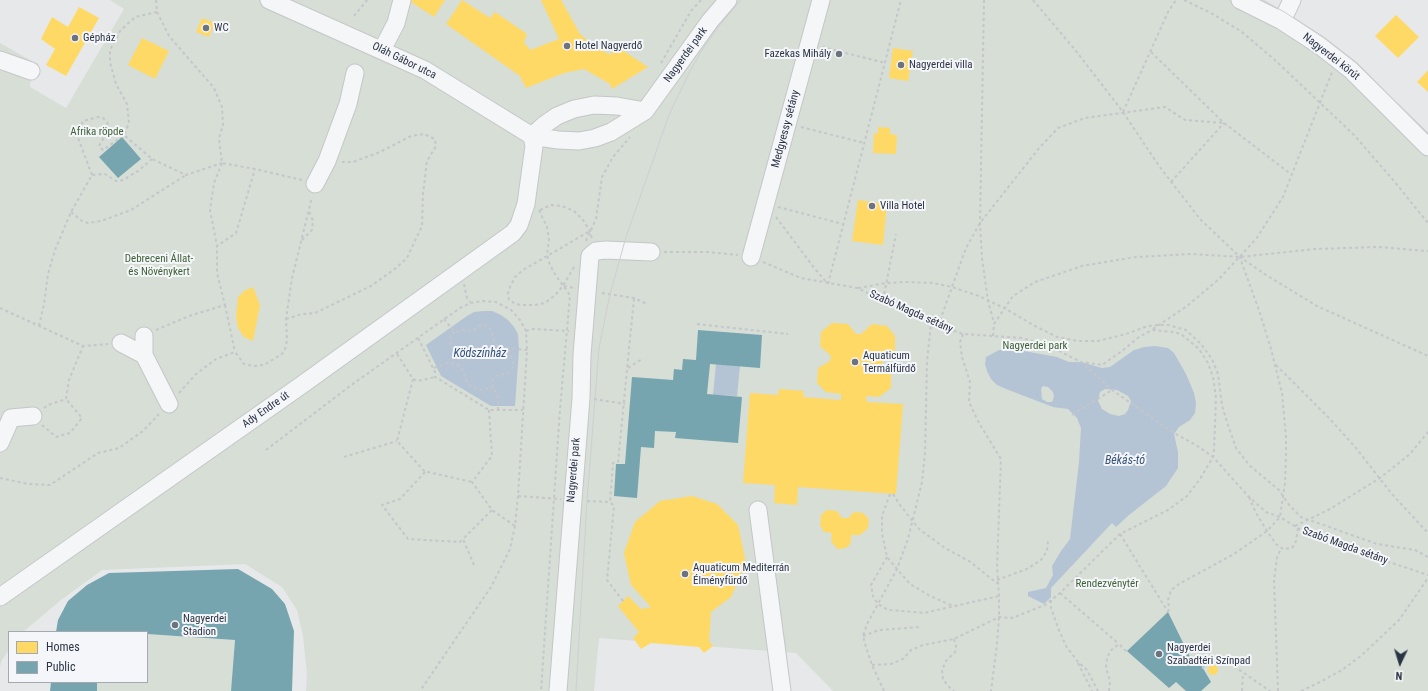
<!DOCTYPE html>
<html>
<head>
<meta charset="utf-8">
<style>
  body { margin:0 }
  #map { position:relative; width:1428px; height:691px; overflow:hidden; background:#e6e8ea; font-family:"Roboto Condensed",sans-serif }
  canvas { display:block }
  .legend { position:absolute; left:8px; top:631px; width:140px; height:52px; box-sizing:border-box; background:#f4f6f9; border:1px solid #a4a8b1; margin:0; padding:5px 7px; list-style:none; font-size:12px; color:#2b3445 }
  .legend li { display:flex; align-items:center; gap:8px; height:20px }
  .legend b { width:20px; border:1px solid #a4a8b1 }
  .north { position:absolute; left:1380px; top:643px; width:40px; height:40px; -webkit-text-stroke:3px #f4f6f9; paint-order:stroke; rotate:184deg; font-size:11px; font-weight:700; line-height:16px; text-align:center; color:#2b3445 }
  .north::after { content:''; display:block; margin:auto; width:14px; height:18px; background:#2b3445; clip-path:polygon(50% 0,100% 100%,50% 72%,0 100%) }
</style>
</head>
<body>
<div id="map">
<canvas width="1428" height="691"></canvas>
<ul class="legend">
<li><b style="height:11px;background:#ffd966"></b>Homes</li>
<li><b style="height:11px;background:#76a5af"></b>Public</li>
</ul>
<div class="north">N</div>
</div>
<script>
const g = document.querySelector('canvas').getContext('2d');
g.lineJoin = 'round';
function fill(path, color) {
  g.fillStyle = color;
  g.fill(path, 'evenodd');
}
function poly(rows) {
  const path = new Path2D();
  for (const r of rows) {
    if (r.length === 3) {
      path.moveTo(r[0] + r[2], r[1]);
      path.arc(r[0], r[1], r[2], 0, 2 * Math.PI);
      continue;
    }
    path.moveTo(r[0], r[1]);
    for (let i = 2; i < r.length; i += 2) path.lineTo(r[i], r[i + 1]);
  }
  return path;
}
function trace(path, color, width, dash) {
  g.strokeStyle = color;
  g.lineWidth = width;
  g.lineCap = dash ? 'butt' : 'round';
  g.setLineDash(dash || []);
  g.stroke(path);
}
function label(font, color, halo, rows, align = 'center') {
  g.font = font + ' "Roboto Condensed",sans-serif';
  g.lineWidth = 4;
  g.setLineDash([]);
  g.textBaseline = 'middle';
  g.strokeStyle = halo;
  g.fillStyle = color;
  for (const [text, x, y, turn = 0] of rows) {
    g.save();
    g.translate(x, y);
    g.rotate((+turn || 0) * Math.PI / 180);
    g.textAlign = isNaN(turn) ? turn : align;
    if (halo) g.strokeText(text, 0, 0);
    g.fillText(text, 0, 0);
    g.restore();
  }
}
const green = poly([
  [110,0,1240,0,1319,45,1428,155,1428,691,833,691,796,653,599,638,594,691,306,691,307,674,303,636,297,610,282,587,245,564,102,570,61,600,23,632,9,632,9,650,2,660,0,666,0,43,30,60,31,71,30,87,66,108,124,9],
  [147,634,235,640,231,691,97,691,97,682,147,682]
]);
const water = poly([
  [483,311,492,311,501,315,508,320,514,327,518,334,519,349,515,406,491,406,441,376,426,345,467,316,474,312],
  [1155,346,1168,348,1174,353,1186,374,1194,393,1196,403,1195,413,1190,420,1179,427,1174,434,1178,452,1178,468,1166,486,1129,515,1116,527,1112,523,1051,588,1051,597,1044,604,1028,596,1028,592,1046,588,1053,575,1052,566,1061,551,1070,539,1079,462,1081,428,1077,418,1068,409,1053,407,1006,389,997,385,991,379,987,371,985,364,986,357,999,350,1013,349,1057,357,1069,362,1081,362,1102,368,1110,367,1134,350,1144,347],
  [1043,386,1048,387,1053,392,1054,397,1052,402,1047,402,1042,399,1041,389],
  [1105,389,1117,390,1128,396,1131,401,1128,410,1125,414,1119,416,1110,414,1102,409,1098,401,1100,392],
  [716,364,740,366,737,396,713,395]
]);
const homes = poly([
  [412,0,445,0,434,17,411,2],
  [462,0,490,18,495,12,527,34,524,42,530,50,559,39,541,0,561,0,580,34,595,47,611,55,613,44,648,67,612,89,610,84,584,69,564,73,526,88,520,76,446,24],
  [79,7,99,18,66,76,46,65,55,49,41,39,52,17,68,27],
  [1396,15,1419,37,1398,58,1375,36],
  [202,18,215,23,209,37,196,32],
  [142,38,169,51,155,79,128,65],
  [893,48,913,51,908,81,889,78],
  [1428,70,1428,92,1417,82],
  [878,127,890,128,890,134,897,135,896,154,873,153,874,133,878,134],
  [858,200,887,204,883,245,852,241],
  [253,287,260,305,253,341,244,337,238,328,236,316,238,297,244,291],
  [832,323,848,324,856,334,861,334,872,324,887,326,895,336,895,352,883,358,882,364,891,373,891,388,879,397,866,396,867,402,903,404,896,494,798,487,797,505,774,503,775,485,743,483,750,393,778,395,779,389,804,391,803,397,841,400,841,394,826,392,817,383,818,368,830,361,831,356,820,346,821,332],
  [692,496,717,504,738,525,746,563,731,597,711,612,709,641,713,646,704,653,699,647,651,643,641,649,633,638,639,632,618,606,628,596,641,609,651,607,631,585,624,553,635,522,660,501],
  [827,510,837,511,842,518,848,518,854,512,863,513,869,519,868,528,860,535,851,535,851,543,846,548,837,549,831,541,832,533,824,532,820,525,821,515],
  [1213,670,5]
]);
const public = poly([
  [122,137,141,159,118,178,99,157],
  [698,330,762,335,760,368,710,364,707,394,742,397,738,443,675,438,676,432,655,431,654,448,641,447,637,498,614,496,616,464,625,464,632,377,673,380,674,369,682,370,683,359,696,360],
  [238,569,272,589,285,604,294,631,292,691,231,691,235,640,147,634,147,632,101,631,101,632,56,632,58,620,68,601,87,585,109,573],
  [1168,612,1192,661,1197,658,1211,682,1201,691,1186,691,1176,682,1169,688,1127,651],
  [51,682,97,682,97,691,50,691]
]);
const path = poly([
  [156,0,157,12,169,36,214,88,222,107,223,125,219,138,222,163,255,169,302,180],
  [984,0,980,223,982,258,988,301,994,323],
  [1033,0,1076,51,1123,112,1159,166,1200,219,1240,257,1266,275,1317,306,1428,356],
  [1184,0,1211,13,1242,32,1276,61,1354,135,1394,181,1428,223],
  [157,12,135,17,120,31,110,50,110,62,116,84,127,104,129,123,124,135,152,159,186,175,222,163],
  [354,16,367,0],
  [822,47,885,63],
  [1151,52,1224,123,1292,175],
  [661,63,691,11,701,0],
  [1123,112,1168,12,1176,0],
  [801,127,864,143],
  [222,163,214,183,210,210,217,246,236,233,255,169],
  [92,175,77,135,83,121,98,117,103,118,107,122,109,127,107,132,99,146,103,150,124,135],
  [1171,182,1224,123],
  [778,207,843,224],
  [539,210,547,227,549,240,547,255,550,265,556,276,570,295,560,409,541,691],
  [540,210,551,205,562,206,574,211,583,220,590,231,592,239],
  [71,212,82,221,88,223,101,221,131,210,186,175],
  [776,217,815,269,827,283],
  [302,240,312,230,313,221,309,211],
  [586,241,596,219,602,177,613,157,630,137],
  [664,252,708,252,738,255],
  [763,262,801,278,857,288,931,323,963,334,1022,338,1049,346,1081,362,1112,390,1174,433,1196,445,1213,457,1248,496,1266,512,1280,517,1311,536,1428,575],
  [574,267,563,286,554,296,545,303,535,305,522,305,516,304,509,300,508,293,510,287,515,277,523,270,590,231],
  [464,284,467,298,470,302],
  [828,284,901,0],
  [564,286,574,288],
  [858,288,886,283,907,282,933,283,952,287,979,296,1004,308,1035,326,1057,337,1078,341,1098,341,1126,334,1148,326,1159,325,1168,325,1186,330,1201,344,1212,359,1218,374,1222,405,1227,422,1236,448,1250,466,1279,490,1289,505,1301,517,1377,544,1415,550,1428,557],
  [602,293,634,298,647,304],
  [883,300,896,234],
  [225,305,235,352],
  [0,308,83,346,108,344],
  [286,319,302,314,315,313,371,286,396,268,407,258,422,226,423,194,427,161,436,146,435,139,424,134,411,136,380,152,353,162,342,162],
  [444,319,455,332,462,330,469,331,475,329,478,326,484,325,489,327,491,330,494,342,499,347,527,350],
  [697,324,788,334],
  [39,326,44,304,48,274,55,250,71,212,92,175,105,174,116,181,123,180,138,171,152,159],
  [938,326,966,248,980,223,1040,147,1058,128,1085,118,1165,107,1185,120,1224,123],
  [1153,329,1187,306,1219,279,1256,239,1283,197,1332,72],
  [156,330,189,316,225,305,217,273,217,246],
  [526,331,533,329,569,331],
  [455,332,452,334,450,340,450,343,459,354,459,358,458,365],
  [963,334,960,342,962,357,970,382,969,402,979,423,1001,459,997,567,999,596,999,617,997,644,991,691],
  [993,336,994,324,1013,296,1035,282,1082,266,1136,257,1191,254,1240,257,1315,249,1379,247,1428,251],
  [418,338,435,372,435,377,437,378,489,410,523,410],
  [397,354,413,379,418,381,435,377],
  [1276,365,1329,418,1356,448,1391,493,1428,533],
  [434,368,447,363,456,364,462,369,467,382,471,387,482,390,493,387],
  [628,368,642,359],
  [413,379,397,441,425,472,428,472,472,482],
  [179,393,196,374,216,359,235,352,244,364,253,366,264,365,282,354,285,349,287,340,286,319,292,278,312,197],
  [594,399,625,404],
  [44,408,48,405,66,399,69,380,83,346],
  [489,410,492,456,472,482,492,510,515,526],
  [498,410,498,397,493,387,492,381,496,376,508,373,513,367,513,362,509,352,509,348],
  [1072,415,1112,390],
  [42,425,56,437,70,433,82,418,66,399],
  [266,450,350,386,460,308,471,303,482,301,496,302,511,310,520,320,526,331,527,350,518,496,515,526,510,549,491,587,420,691],
  [344,457,397,441],
  [425,472,400,499,382,505,408,539,460,542,463,539],
  [0,478,28,484,50,485,98,453,119,448,143,431,159,414],
  [890,494,882,516,882,533,887,557,897,569,910,584,930,596,953,606],
  [893,494,900,505,919,529,945,548,969,561,998,584],
  [518,496,561,499],
  [1249,497,1256,513,1267,531,1276,544,1283,549,1292,548,1296,541,1298,528],
  [587,501,610,502],
  [1295,526,1330,509,1380,478,1410,454,1428,432],
  [1120,534,1168,612],
  [887,557,871,585,873,596,878,604,888,610,924,613,999,596],
  [474,565,463,539,492,510],
  [997,580,1027,569,1041,560,1047,551,1048,541],
  [1060,593,1119,644],
  [1051,600,1051,608,1058,628,1066,646,1078,662,1087,670,1098,691],
  [623,601,607,580,614,506,610,502,613,463,618,462,634,298],
  [1168,612,1169,609,1168,600,1171,590,1179,584,1234,554,1267,531,1280,517,1285,483,1286,455,1286,437,1282,393,1271,349,1259,310,1240,258],
  [863,636,879,630,921,627],
  [954,639,956,646,955,652,946,661,942,670,943,679,948,686,954,691],
  [1078,663,1092,691],
  [872,665,891,664,903,659,911,650,923,645,954,639,999,617,1012,618,1045,605,1060,593,1120,534,1168,510,1187,496,1200,479,1213,457,1214,451,1216,398,1213,377,1208,363,1199,349,1181,334,1173,332,1152,330,1139,337,1122,351,1102,365,1082,362],
  [1202,668,1217,660,1225,660,1270,691],
  [884,691,872,665,866,647,863,636,867,624,897,569,908,539,922,482,925,453,927,362,931,323],
  [1109,691,1110,681,1106,668,1107,659,1110,651,1119,644,1127,652],
  [1242,691,1243,673],
  [1278,691,1274,580,1277,558,1281,548],
  [1301,691,1318,683,1342,670,1362,655,1399,620,1428,578]
]);
const minor = poly([
  [269,0,425,70,532,136,558,140,579,141,595,138,611,132,645,111,710,21,728,0],
  [1240,0,1282,21,1319,45,1351,70,1428,147],
  [1282,21,1292,0],
  [382,50,396,23,402,0],
  [0,60,31,71],
  [532,136,544,125,557,116,574,109,594,105,617,106,645,111],
  [315,184,327,161,348,104,355,73],
  [751,257,821,0],
  [144,336,144,355,169,404],
  [121,343,144,355],
  [0,443,11,418,33,416],
  [758,510,782,691],
  [0,597,303,384,513,233,519,225,526,204,534,146,532,136],
  [558,691,581,398,582,355,590,256,596,251,606,250,651,252]
]);
const tram = poly([
  [1263,0,1286,13,1324,38,1356,63,1428,133],
  [576,691,587,501,599,348,610,294,626,237,669,115,688,75,702,50,719,26,741,0]
]);
const markers = [
  [206,28,4,"#6c737f"],
  [75,38,4,"#6c737f"],
  [567,46,4,"#6c737f"],
  [839,54,4,"#6c737f"],
  [901,65,4,"#6c737f"],
  [872,206,4,"#6c737f"],
  [855,362,4,"#6c737f"],
  [685,574,4,"#6c737f"],
  [175,625,4,"#6c737f"],
  [1159,654,4,"#6c737f"]
];
const poiNames = [
  ["WC",214,28],
  ["Gépház",83,38],
  ["Hotel Nagyerdő",575,46],
  ["Fazekas Mihály",831,54,"right"],
  ["Nagyerdei villa",909,65],
  ["Villa Hotel",880,206],
  ["Aquaticum",863,356],
  ["Termálfürdő",863,369],
  ["Aquaticum Mediterrán",693,568],
  ["Élményfürdő",693,581],
  ["Nagyerdei",183,619],
  ["Stadion",183,632],
  ["Nagyerdei",1167,648],
  ["Szabadtéri Színpad",1167,661]
];
const streetNames = [
  ["Nagyerdei park",686,55,-54],
  ["Nagyerdei körút",1331,57,38],
  ["Oláh Gábor utca",404,61,26],
  ["Medgyessy sétány",786,129,-75],
  ["Szabó Magda sétány",911,312,24],
  ["Ady Endre út",266,410,-35],
  ["Nagyerdei park",574,470,-85],
  ["Szabó Magda sétány",1345,546,20]
];
const parkNames = [
  ["Afrika röpde",97,132],
  ["Debreceni Állat-",159,259],
  ["és Növénykert",159,272],
  ["Nagyerdei park",1035,346],
  ["Rendezvénytér",1107,584]
];
const waterNames = [
  ["Ködszínház",480,354],
  ["Békás-tó",1125,461]
];
fill(green, '#d6ded6');
fill(water, '#b4c4d5');
fill(homes, '#ffd966');
fill(public, '#76a5af');
trace(minor, '#c4c6c8', 19);
trace(path, '#c5c6ca', 2, [3, 3]);
trace(minor, '#f5f6f7', 17);
trace(tram, '#cecfd2', 1);
for (const [x, y, r, color] of markers) {
  const dot = new Path2D();
  dot.arc(x, y, r, 0, 2 * Math.PI);
  g.fillStyle = color;
  g.fill(dot);
  trace(dot, '#f4f6f9', 1.5);
}
label('11px', '#2b3445', '#f4f6f9', poiNames, 'left');
label('11px', '#2b3445', '#f4f6f9', streetNames);
label('11px', '#3f6138', '#f4f6f9', parkNames);
label('italic 12px', '#34527a', '#f4f6f9', waterNames);
</script>
</body>
</html>
